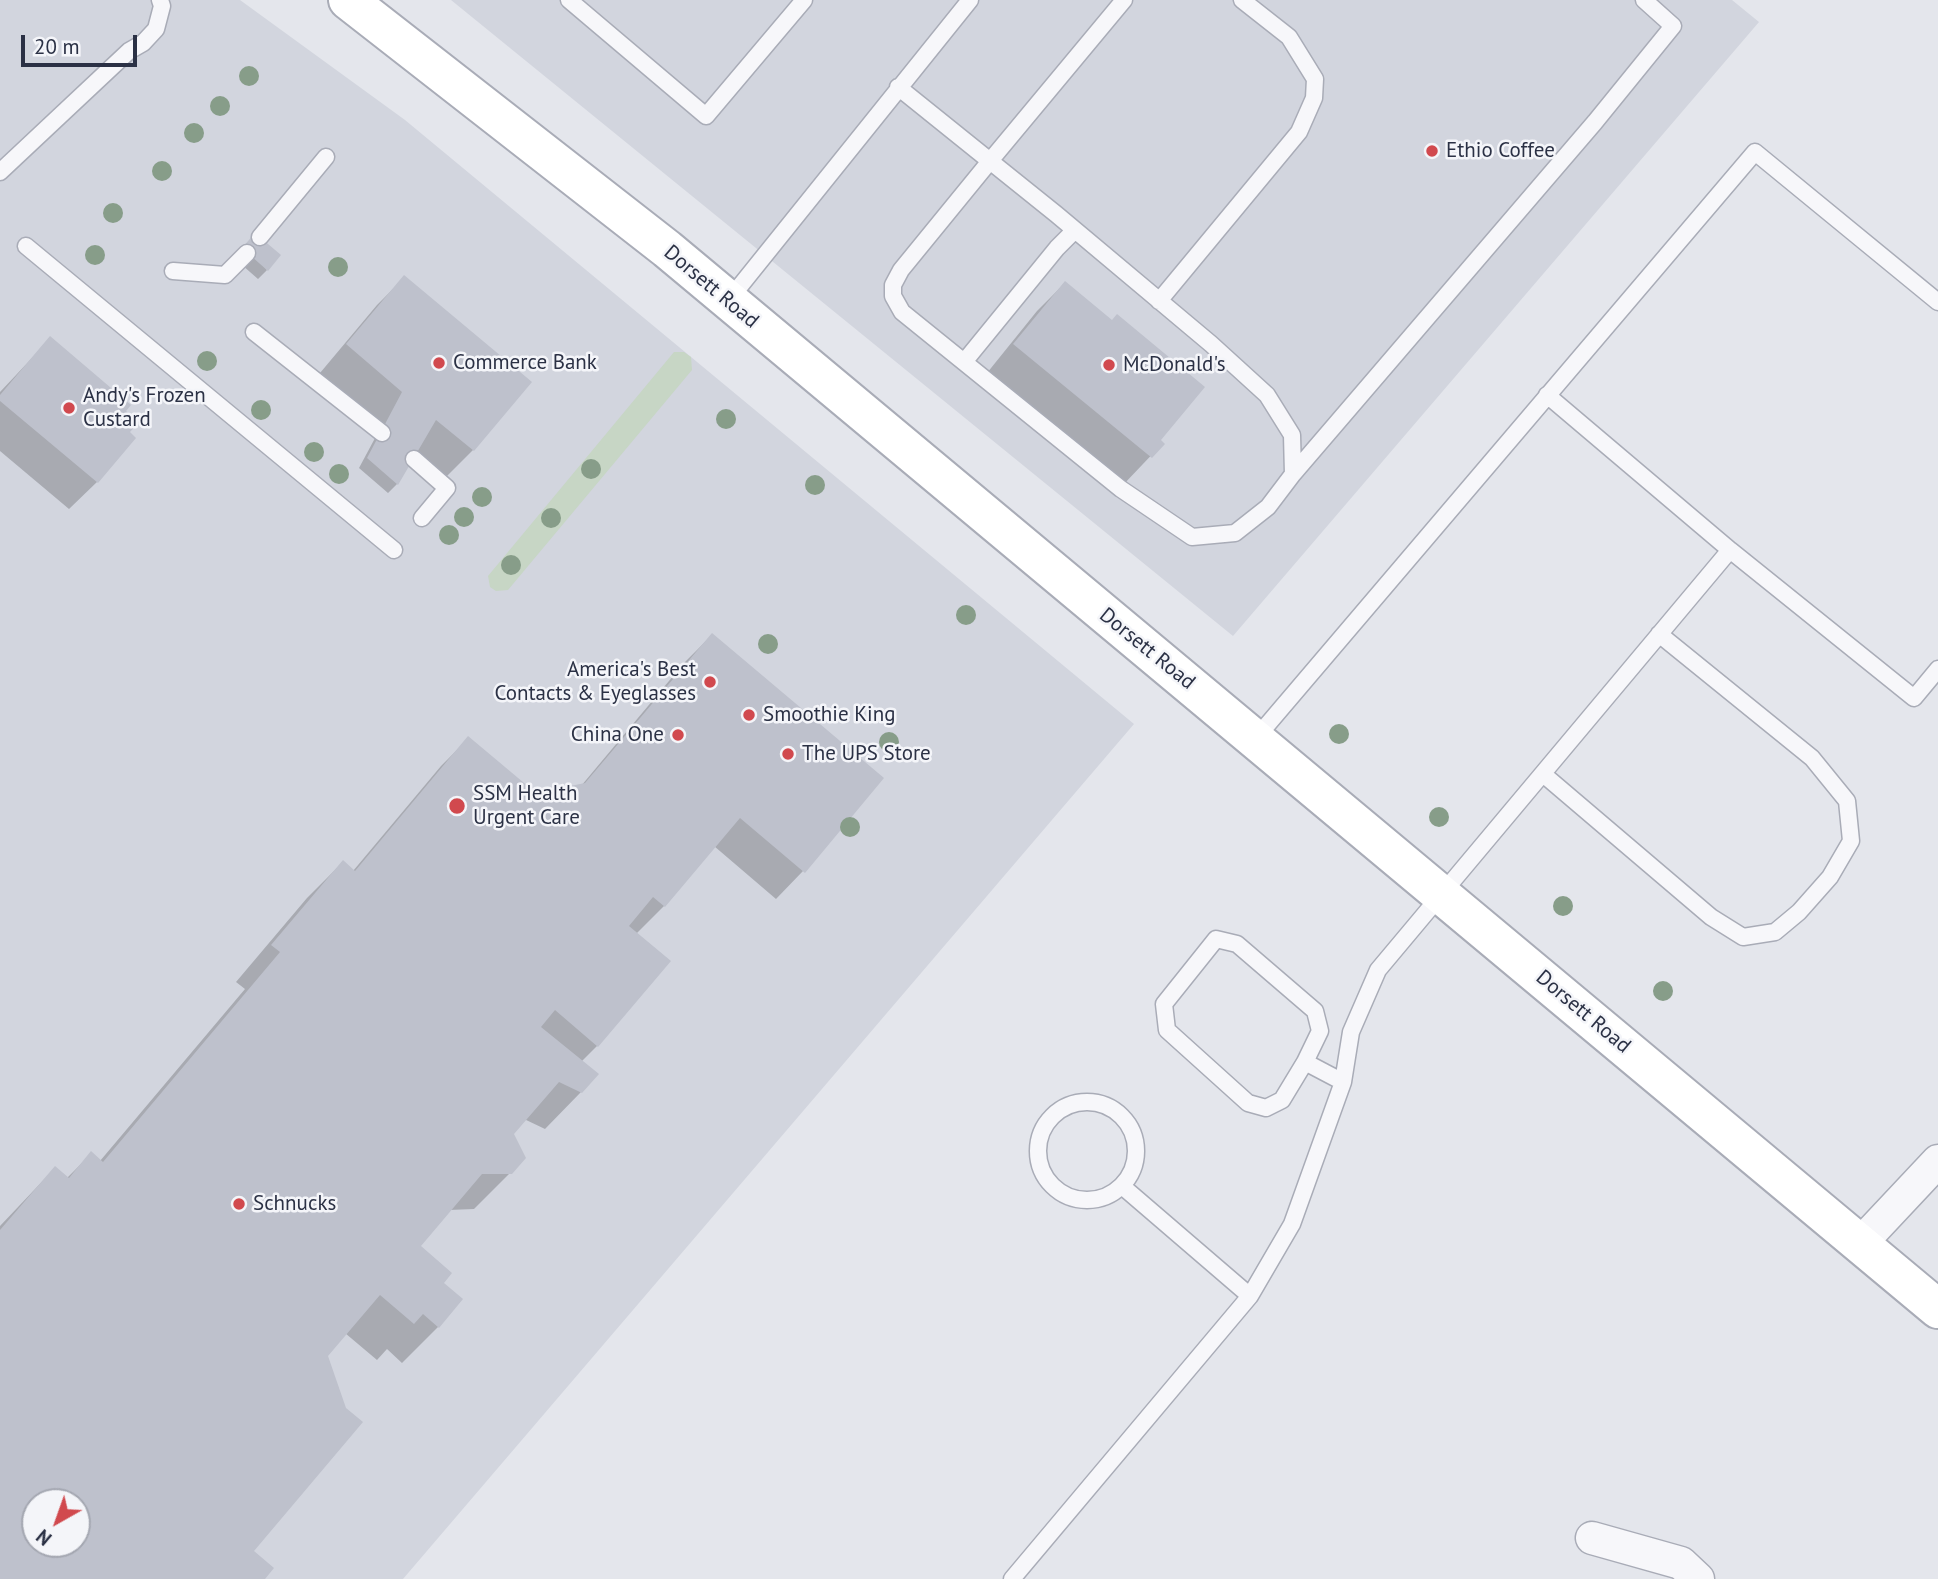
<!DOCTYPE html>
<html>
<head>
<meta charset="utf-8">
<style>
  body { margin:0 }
  #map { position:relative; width:1938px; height:1579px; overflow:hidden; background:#e4e6ec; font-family:"PT Sans",sans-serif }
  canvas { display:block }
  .north { position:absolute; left:21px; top:1488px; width:70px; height:70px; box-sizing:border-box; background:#f4f5f9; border:2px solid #a4a7b1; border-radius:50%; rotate:220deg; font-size:19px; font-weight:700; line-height:28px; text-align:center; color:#2b3145 }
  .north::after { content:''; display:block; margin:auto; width:24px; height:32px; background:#d1494e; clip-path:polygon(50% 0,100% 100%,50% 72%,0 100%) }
  .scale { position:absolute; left:21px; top:35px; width:116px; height:32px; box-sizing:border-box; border:4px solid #2b3145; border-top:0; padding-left:9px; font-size:21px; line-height:24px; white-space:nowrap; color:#2b3145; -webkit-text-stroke:5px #f4f5f9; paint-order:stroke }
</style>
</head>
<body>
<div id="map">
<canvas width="1938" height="1579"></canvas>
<div class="north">N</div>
<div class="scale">20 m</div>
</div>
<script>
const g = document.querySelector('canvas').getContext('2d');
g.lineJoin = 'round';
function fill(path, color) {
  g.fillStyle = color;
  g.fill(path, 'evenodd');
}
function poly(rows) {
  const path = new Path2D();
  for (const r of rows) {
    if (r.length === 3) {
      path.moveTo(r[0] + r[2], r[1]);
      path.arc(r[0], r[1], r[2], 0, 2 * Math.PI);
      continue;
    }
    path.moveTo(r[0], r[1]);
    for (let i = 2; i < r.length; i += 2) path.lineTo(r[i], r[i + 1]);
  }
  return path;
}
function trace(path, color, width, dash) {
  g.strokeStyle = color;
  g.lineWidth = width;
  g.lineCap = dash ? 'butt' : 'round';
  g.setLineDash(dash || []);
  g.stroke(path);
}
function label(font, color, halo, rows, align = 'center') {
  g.font = font + ' "PT Sans",sans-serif';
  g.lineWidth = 5;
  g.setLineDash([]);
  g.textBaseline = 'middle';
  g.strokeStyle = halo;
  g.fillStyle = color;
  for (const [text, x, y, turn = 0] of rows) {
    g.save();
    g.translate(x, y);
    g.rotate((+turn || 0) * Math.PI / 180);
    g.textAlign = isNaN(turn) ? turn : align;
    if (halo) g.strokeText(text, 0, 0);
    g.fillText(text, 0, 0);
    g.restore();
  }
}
const built = poly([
  [0,0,240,0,405,120,1134,724,403,1579,0,1579],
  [35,1502,77,1502,77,1544,35,1544],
  [451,0,1732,0,1759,22,1233,636]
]);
const green = poly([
  [674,352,684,352,691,357,692,370,508,590,496,591,490,587,488,576]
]);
const shadow = poly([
  [246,244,267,270,258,279,234,258],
  [404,278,529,382,473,450,445,478,415,453,397,484,388,493,359,468,382,425,320,373,377,305],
  [1065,283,1112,322,1158,441,1162,444,1123,485,987,373,1037,311],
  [50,339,124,412,97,482,69,509,0,451,0,392],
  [712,635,803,871,776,899,714,846,664,906,636,934,597,1046,581,1062,581,1092,545,1129,524,1119,512,1134,511,1172,474,1209,449,1210,418,1246,441,1283,438,1327,402,1363,387,1349,377,1360,345,1333,326,1356,252,1552,262,1579,0,1579,0,1226,55,1168,67,1178,91,1154,100,1161,245,989,236,982,307,898,343,862,353,871,441,766,468,739,536,795,581,786,684,663],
  [35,1502,77,1502,77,1544,35,1544]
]);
const building = poly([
  [255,233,281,255,268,271,242,248],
  [404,275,532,382,474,451,436,420,398,485,367,458,402,392,346,344],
  [1065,281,1112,320,1117,314,1205,387,1161,440,1165,444,1152,458,1013,344],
  [50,336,131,405,126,411,139,422,130,432,136,438,98,483,0,401,0,395],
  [712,633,884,778,805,873,740,818,665,907,653,897,629,926,671,961,598,1047,555,1010,541,1027,599,1074,582,1093,559,1082,514,1134,526,1158,512,1174,482,1174,421,1246,452,1273,444,1283,463,1299,439,1328,423,1314,414,1324,380,1295,328,1356,346,1408,363,1422,254,1551,274,1568,265,1579,0,1579,0,1230,55,1166,69,1178,91,1151,103,1162,280,952,271,945,343,860,355,871,468,736,536,793,585,783],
  [35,1502,77,1502,77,1544,35,1544]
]);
const lane = poly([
  [569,0,706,116,804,0],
  [898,87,990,161,1056,214,1211,344,1267,395,1292,435,1293,474,1268,507,1235,533,1192,537,1121,489,902,312,893,296,893,285,901,270,990,161,1124,0],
  [0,172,129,51,143,43,156,29,162,6,160,0],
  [260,237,326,157],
  [26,246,394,550],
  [173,271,225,275,247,253],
  [728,301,970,0],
  [1159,301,1299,132,1314,98,1315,79,1289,37,1242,0],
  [254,332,382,433],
  [964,362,1057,248,1075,230],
  [1547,395,1730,550],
  [414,459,447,488,422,518],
  [1293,474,1595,122,1673,26,1644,0],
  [1256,738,1755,152,1938,302],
  [1543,774,1711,917,1743,937,1775,932,1799,912,1830,877,1851,841,1847,801,1812,758,1659,634],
  [1305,1062,1320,1031,1315,1011,1237,944,1216,939,1164,1004,1167,1030,1248,1103,1266,1108,1282,1100,1305,1062,1343,1082],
  [1087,1151,49],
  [1122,1186,1250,1296],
  [1012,1579,1250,1296,1292,1224,1343,1082,1351,1032,1378,970,1730,550,1914,698,1938,669]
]);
const street = poly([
  [1860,1244,1938,1161],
  [1592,1538,1681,1563,1698,1579]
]);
const secondary = poly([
  [348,0,667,249,1938,1309]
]);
const trees = [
  [249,76],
  [220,106],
  [194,133],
  [162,171],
  [113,213],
  [95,255],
  [338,267],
  [207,361],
  [261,410],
  [726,419],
  [314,452],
  [591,469],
  [339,474],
  [815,485],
  [482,497],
  [464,517],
  [551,518],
  [449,535],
  [511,565],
  [966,615],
  [768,644],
  [1339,734],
  [889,742],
  [1439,817],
  [850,827],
  [1563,906],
  [1663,991]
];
const markers = [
  [1432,151,7,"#d1494e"],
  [439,363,7,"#d1494e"],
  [1109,365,7,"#d1494e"],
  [69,408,7,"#d1494e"],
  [710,682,7,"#d1494e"],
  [749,715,7,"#d1494e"],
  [678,735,7,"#d1494e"],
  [788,754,7,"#d1494e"],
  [457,806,9,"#d1494e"],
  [239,1204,7,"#d1494e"]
];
const poiNames = [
  ["Ethio Coffee",1446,151],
  ["Commerce Bank",453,363],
  ["McDonald's",1123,365],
  ["Andy's Frozen",83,396],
  ["Custard",83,420],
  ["America's Best",696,670,"right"],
  ["Contacts & Eyeglasses",696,694,"right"],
  ["Smoothie King",763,715],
  ["China One",664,735,"right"],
  ["The UPS Store",802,754],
  ["SSM Health",473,794],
  ["Urgent Care",473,818],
  ["Schnucks",253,1204]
];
const streetNames = [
  ["Dorsett Road",711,287,40],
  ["Dorsett Road",1147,649,39],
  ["Dorsett Road",1583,1012,40]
];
fill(built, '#d2d5de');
fill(green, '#c7d6c5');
fill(shadow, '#0003');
fill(building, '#bec1cc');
trace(lane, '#a9acb7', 19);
trace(street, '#a9acb7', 35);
trace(secondary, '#a9acb7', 42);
trace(lane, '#f7f7fa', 16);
trace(street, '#f7f7fa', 32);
trace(secondary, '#fff', 38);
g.fillStyle = '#879d89';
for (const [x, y] of trees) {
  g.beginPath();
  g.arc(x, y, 10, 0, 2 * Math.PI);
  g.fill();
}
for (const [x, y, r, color] of markers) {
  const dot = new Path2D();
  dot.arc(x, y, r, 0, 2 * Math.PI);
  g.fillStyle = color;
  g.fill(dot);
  trace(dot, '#f4f5f9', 2.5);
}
label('21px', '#2b3145', '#f4f5f9', poiNames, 'left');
label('21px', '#2b3145', '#f4f5f9', streetNames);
</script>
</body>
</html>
